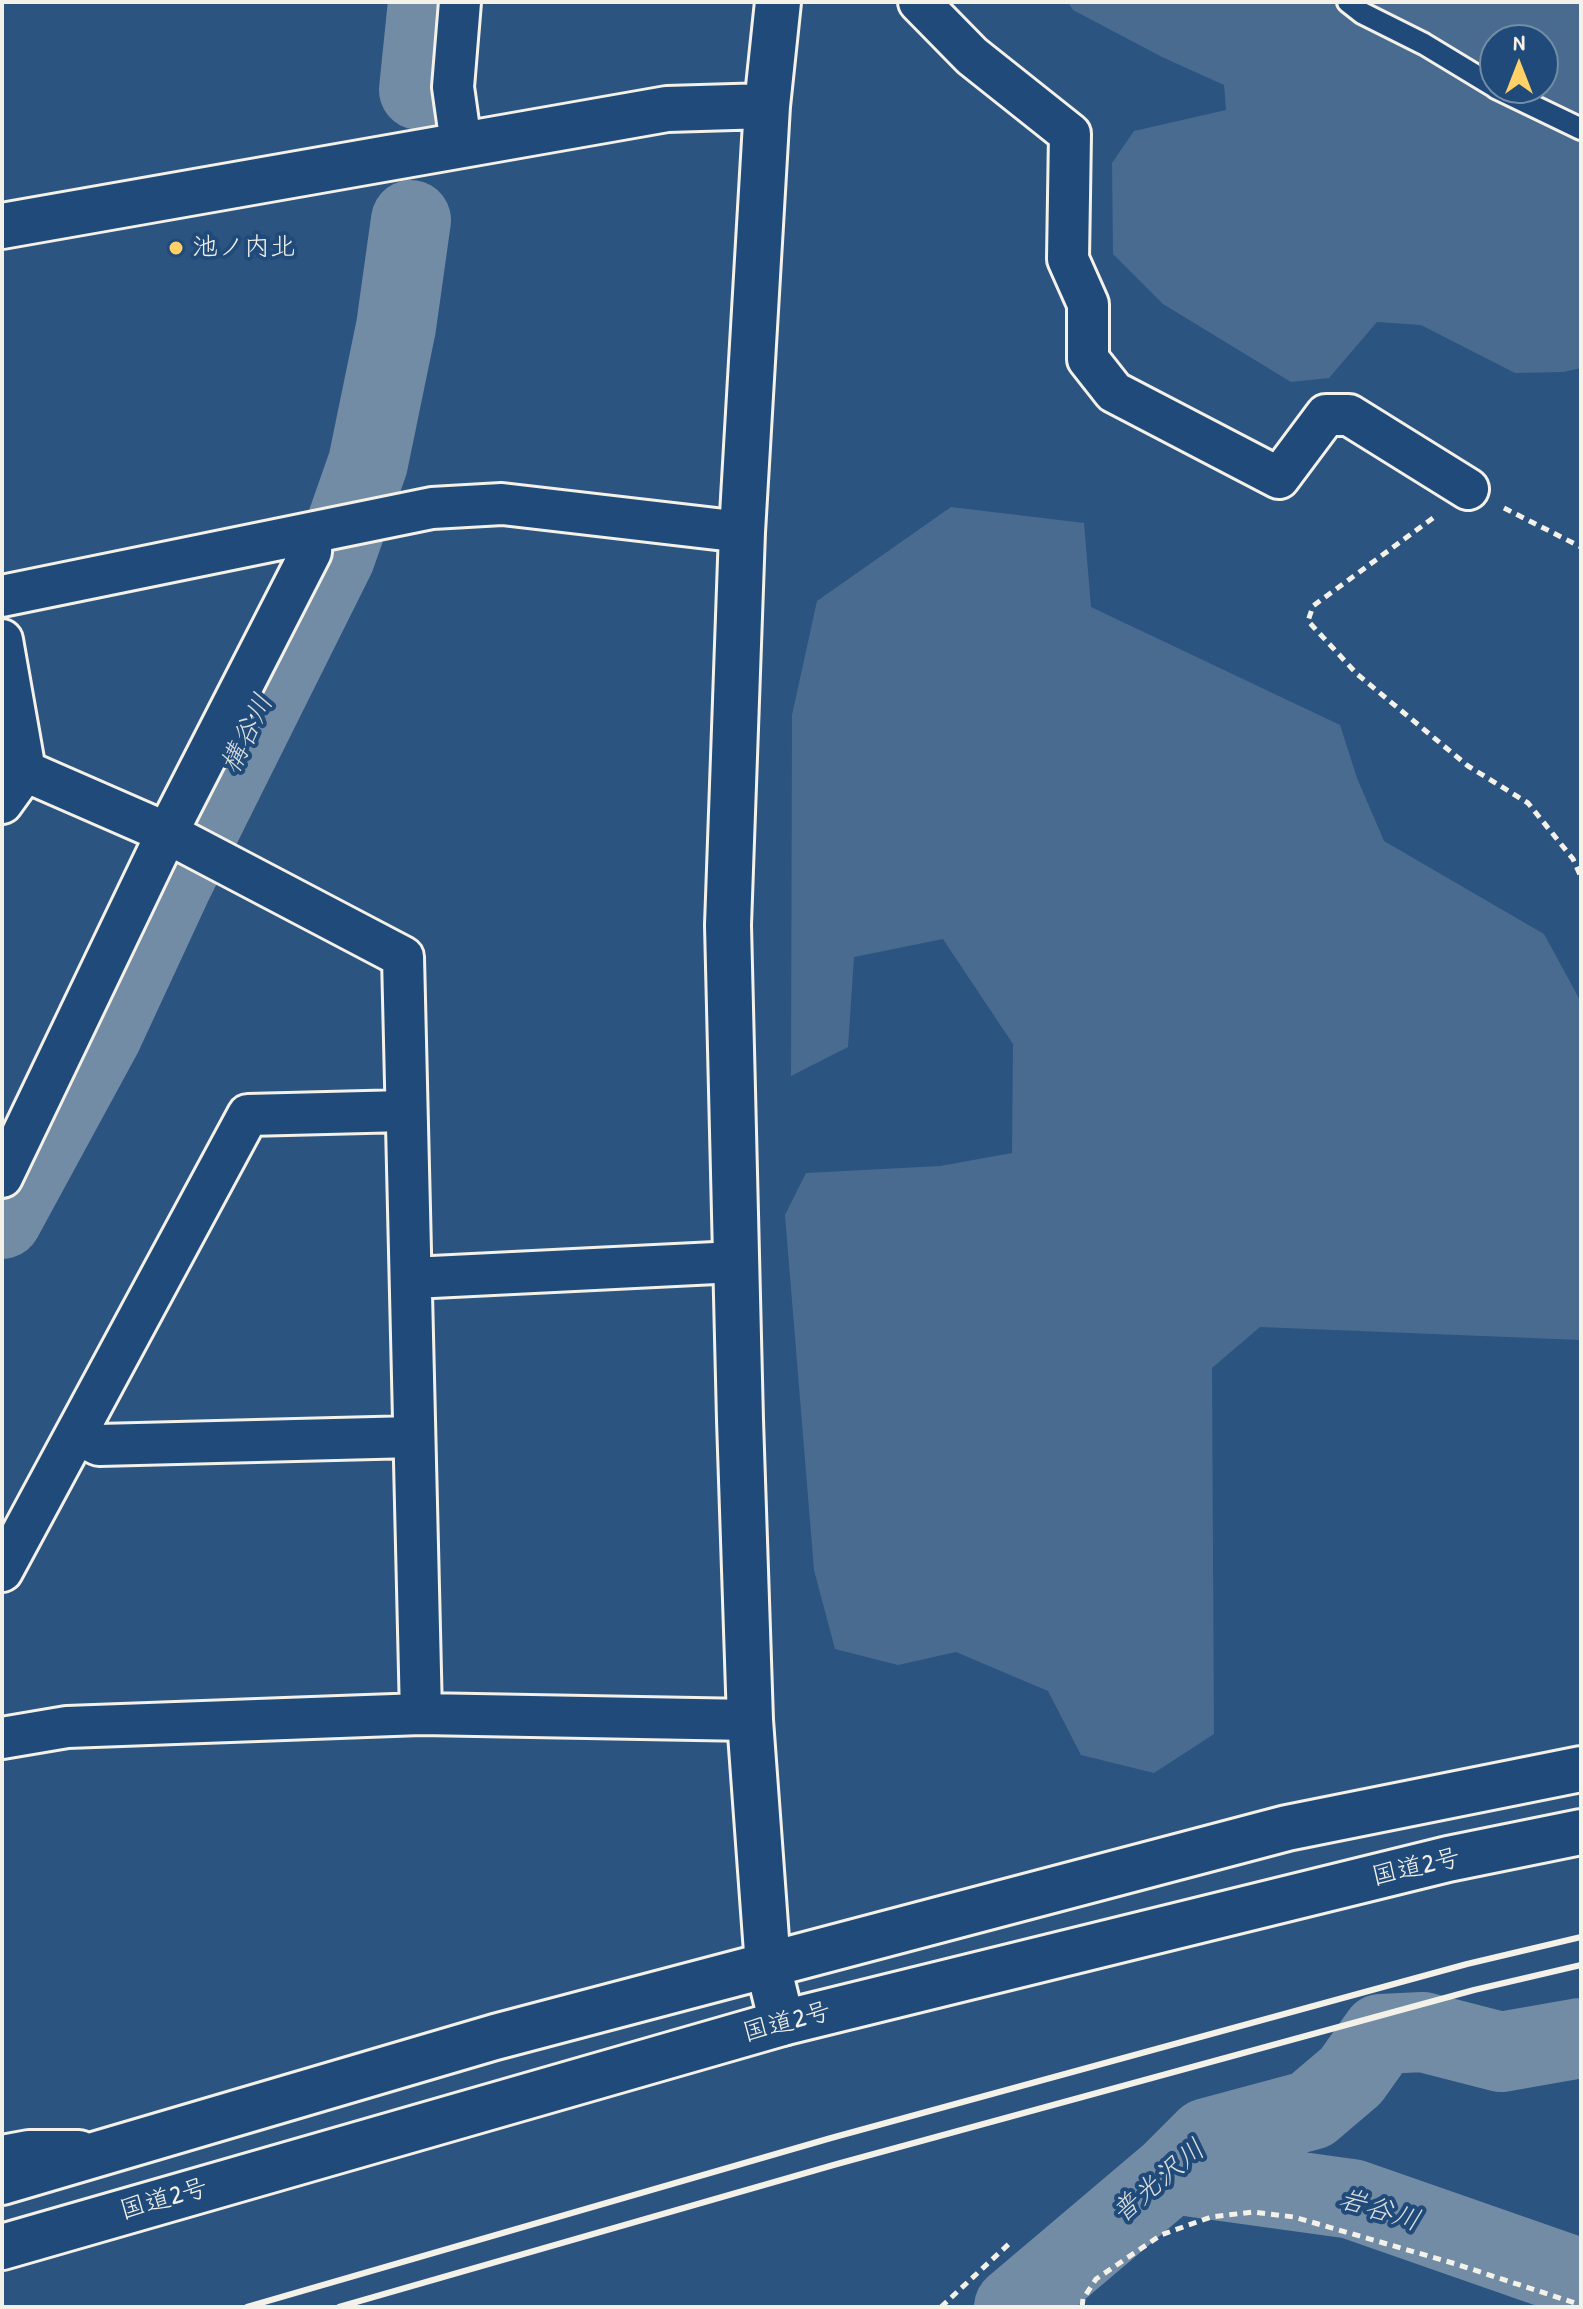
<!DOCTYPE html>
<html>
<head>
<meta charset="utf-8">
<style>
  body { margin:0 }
  #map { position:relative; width:1583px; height:2309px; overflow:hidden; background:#2c5481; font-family:"Patrick Hand",sans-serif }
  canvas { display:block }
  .frame { position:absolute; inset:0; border:4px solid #f4f1e8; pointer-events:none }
  .north { position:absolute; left:1479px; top:24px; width:80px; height:80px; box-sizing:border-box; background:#1f4a7a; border:2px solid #748da6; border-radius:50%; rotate:0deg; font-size:22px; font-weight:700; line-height:32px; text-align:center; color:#f4f1e8 }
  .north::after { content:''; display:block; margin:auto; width:28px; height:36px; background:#ffd166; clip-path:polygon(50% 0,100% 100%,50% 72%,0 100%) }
</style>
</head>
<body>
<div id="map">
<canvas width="1583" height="2309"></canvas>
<div class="frame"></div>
<div class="north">N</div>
</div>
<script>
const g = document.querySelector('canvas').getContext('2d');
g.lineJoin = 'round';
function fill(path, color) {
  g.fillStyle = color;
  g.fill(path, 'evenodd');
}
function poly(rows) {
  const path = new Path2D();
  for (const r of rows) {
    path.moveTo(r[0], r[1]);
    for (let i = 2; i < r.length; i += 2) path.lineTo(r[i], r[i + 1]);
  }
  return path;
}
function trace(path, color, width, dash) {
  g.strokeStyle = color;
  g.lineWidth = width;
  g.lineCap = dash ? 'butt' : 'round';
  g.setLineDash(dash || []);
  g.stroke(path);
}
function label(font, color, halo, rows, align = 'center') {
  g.font = font + ' "Patrick Hand","Klee One",sans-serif';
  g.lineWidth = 8;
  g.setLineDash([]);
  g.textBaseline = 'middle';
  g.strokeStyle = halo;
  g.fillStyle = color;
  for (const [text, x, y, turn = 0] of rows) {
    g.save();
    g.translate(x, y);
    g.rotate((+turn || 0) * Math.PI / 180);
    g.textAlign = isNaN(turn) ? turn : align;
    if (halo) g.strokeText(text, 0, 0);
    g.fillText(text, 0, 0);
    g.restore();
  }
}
const green = poly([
  [1068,2,1581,2,1581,368,1563,372,1515,373,1421,325,1377,322,1329,378,1291,382,1163,304,1113,254,1112,163,1134,131,1226,110,1224,85,1162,57,1073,10],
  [1495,40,1543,40,1543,88,1495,88],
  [951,507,1084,523,1091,607,1340,725,1357,778,1384,841,1544,934,1581,1002,1581,1340,1260,1327,1212,1368,1214,1734,1154,1773,1081,1755,1048,1691,956,1652,898,1665,835,1649,814,1570,785,1215,806,1173,940,1166,1012,1153,1013,1044,943,939,854,957,848,1047,791,1076,792,715,817,601]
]);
const river = poly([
  [419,90,428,2],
  [2,1219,102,1035,172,884,335,557,368,463,396,327,411,220],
  [1171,2174,1352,2199,1581,2279],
  [1014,2307,1171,2174,1207,2138,1311,2110,1351,2076,1381,2034,1423,2032,1501,2052,1581,2038]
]);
const path = poly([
  [1504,508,1581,547],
  [1433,518,1313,606,1308,621,1357,674,1468,766,1528,803,1573,859,1581,877],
  [941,2307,1012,2241],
  [1082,2307,1083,2299,1096,2279,1161,2235,1211,2217,1253,2212,1294,2217,1456,2264,1581,2305]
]);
const lane = poly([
  [1348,2,1362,13,1424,44,1495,87],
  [1496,88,1581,129]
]);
const street = poly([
  [460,2,453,87,461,144],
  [919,2,972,56,1070,134,1068,259,1088,304,1088,359,1114,392,1279,478,1326,415,1349,415,1468,489],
  [2,596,432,508,502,504,742,532],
  [2,640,25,771,2,803],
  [25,771,167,833,403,957,421,1714],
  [2,1177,167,833,311,552,312,533],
  [412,1278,736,1262],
  [77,1434,99,1445,414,1437],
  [2,1571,248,1115,405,1111],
  [2,1738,67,1727,421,1714,750,1720],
  [2,2156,29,2151,79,2151]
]);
const secondary = poly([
  [778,2,767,106,742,532,728,925,740,1420,750,1720,768,1966,782,2023],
  [2,226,667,109,767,106]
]);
const highway = poly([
  [2,2182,495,2037,1287,1828,1581,1769],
  [2,2247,782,2023,1448,1859,1581,1832]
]);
const rail = poly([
  [247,2307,831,2138,1467,1964,1581,1937],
  [339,2307,837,2164,1474,1990,1581,1965]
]);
const markers = [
  [176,248,8,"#ffd166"]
];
const poiNames = [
  ["池ノ内北",192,248]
];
const streetNames = [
  ["国道2号",1416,1868,-13],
  ["国道2号",787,2023,-15],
  ["国道2号",164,2200,-16]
];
const waterNames = [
  ["構谷川",248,734,-64],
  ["普光沢川",1159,2182,-40],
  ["岩谷川",1379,2211,17]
];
fill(green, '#496b90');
trace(river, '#738ca6', 80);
trace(lane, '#f4f1e8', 26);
trace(street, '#f4f1e8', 46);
trace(secondary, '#f4f1e8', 50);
trace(highway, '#f4f1e8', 50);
trace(path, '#f4f1e8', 5, [8, 6]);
trace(lane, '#1f4a7a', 20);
trace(street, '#1f4a7a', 40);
trace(secondary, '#1f4a7a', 44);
trace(highway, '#1f4a7a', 44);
trace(rail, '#f4f1e8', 6);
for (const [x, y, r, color] of markers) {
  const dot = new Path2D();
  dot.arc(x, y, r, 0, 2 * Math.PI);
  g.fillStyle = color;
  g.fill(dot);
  trace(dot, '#1f4a7a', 3);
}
label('26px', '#f4f1e8', '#1f4a7a', poiNames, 'left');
label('26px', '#f4f1e8', '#1f4a7a', streetNames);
label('italic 28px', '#dadddb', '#1f4a7a', waterNames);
</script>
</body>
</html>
